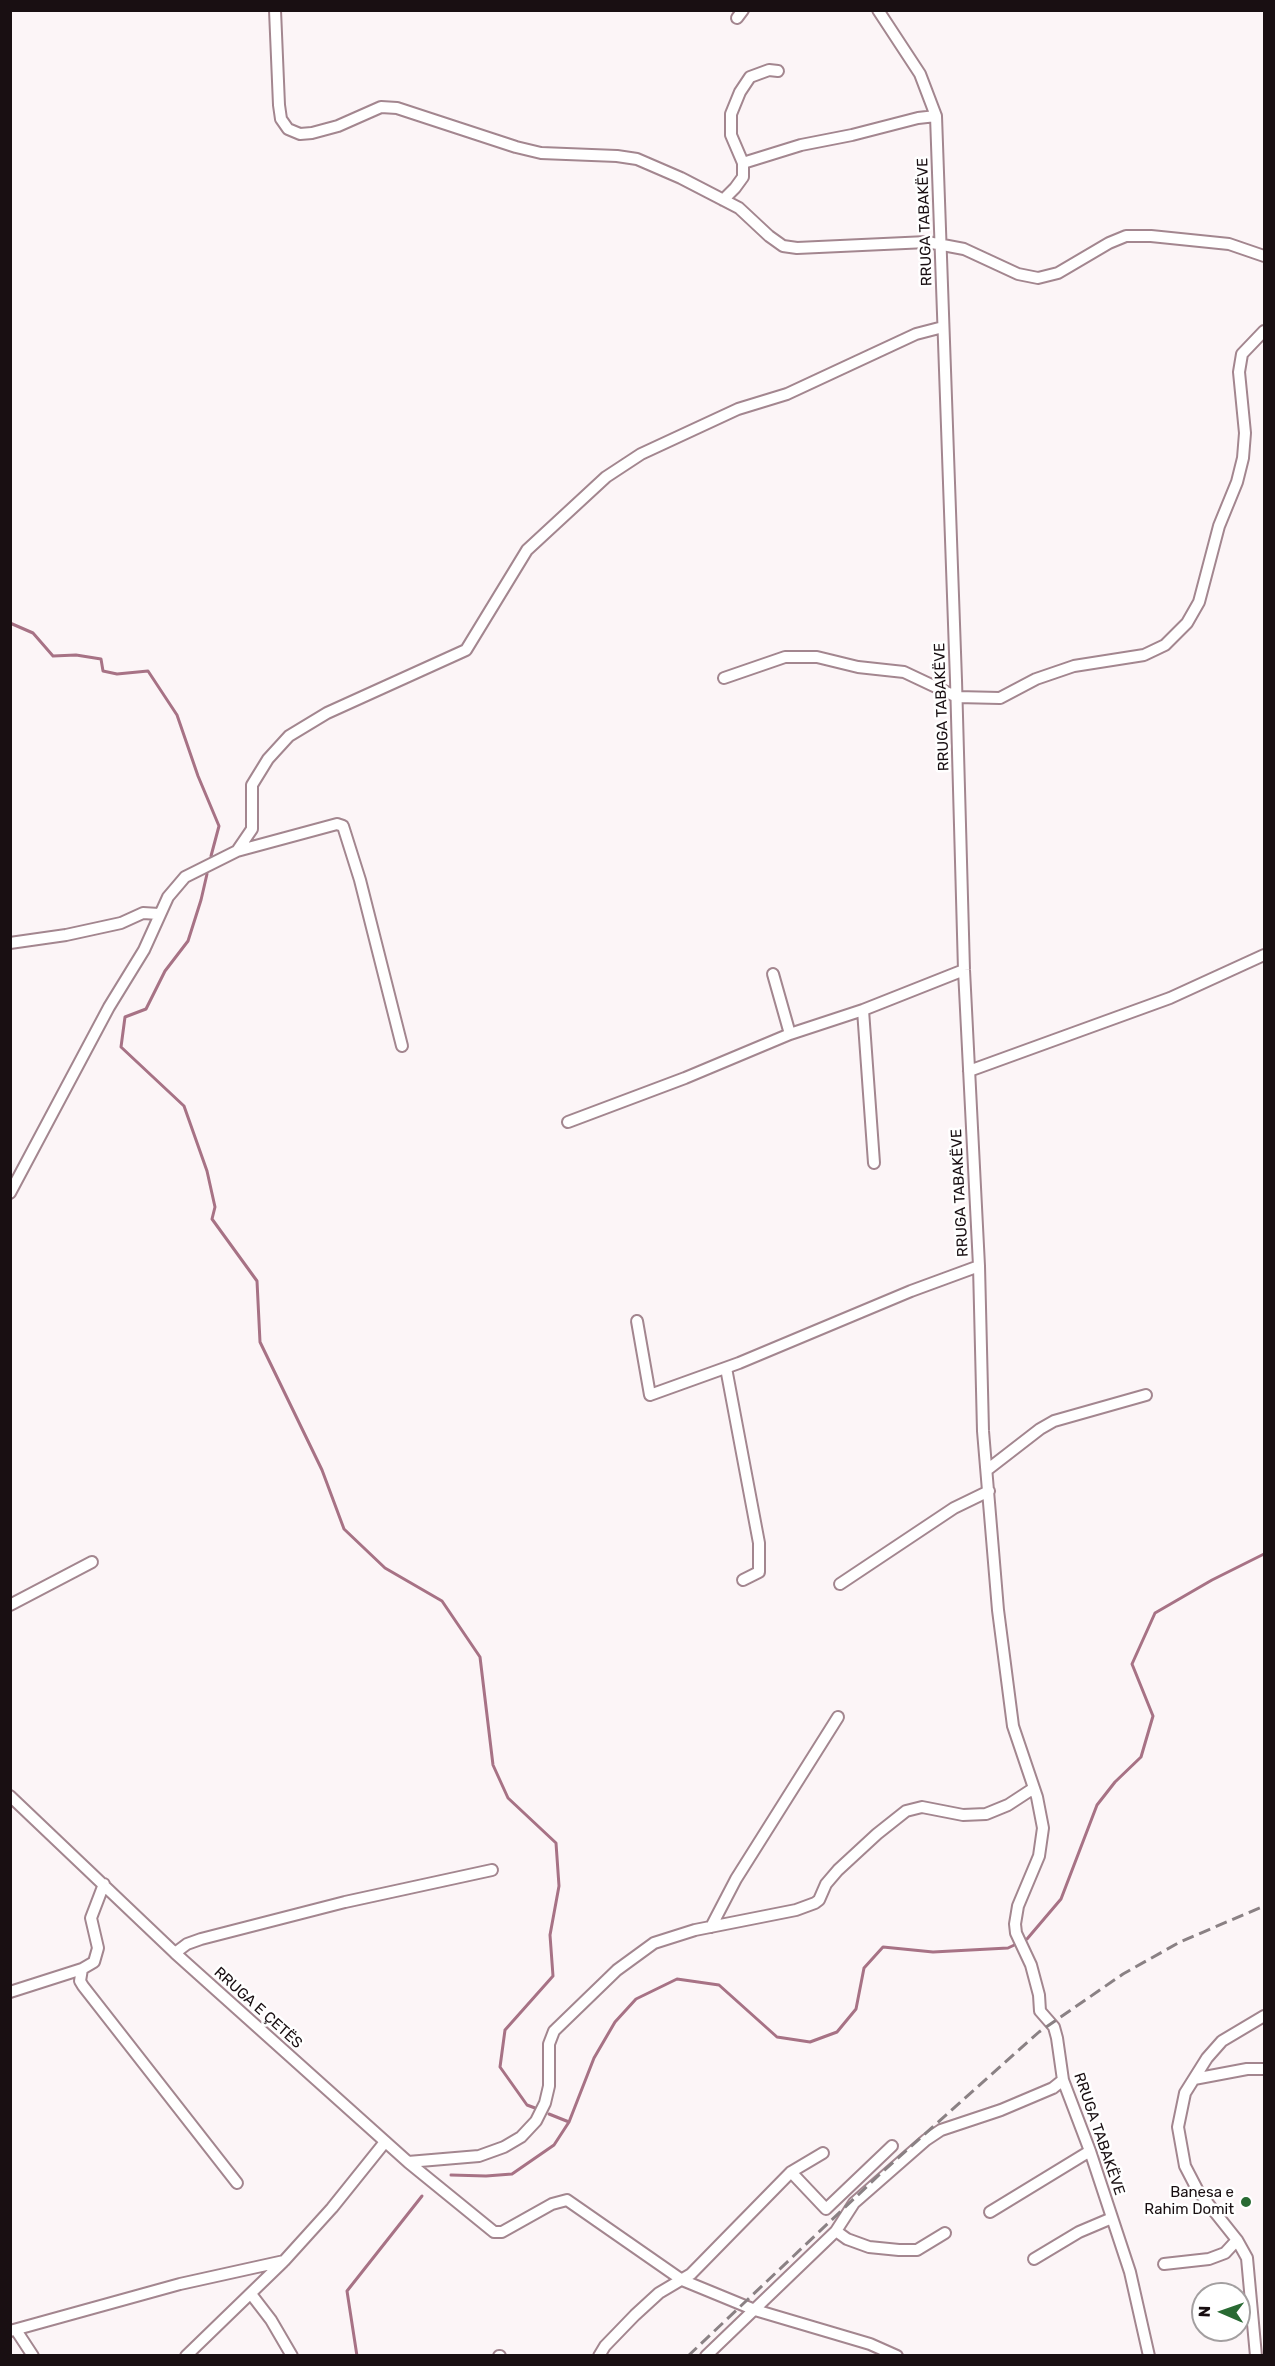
<!DOCTYPE html>
<html>
<head>
<meta charset="utf-8">
<style>
  body { margin:0 }
  #map { position:relative; width:1275px; height:2366px; overflow:hidden; background:#fcf5f7; font-family:Rubik,sans-serif }
  canvas { display:block }
  .frame { position:absolute; inset:0; border:12px solid #190f12; pointer-events:none }
  .north { position:absolute; left:1191px; top:2282px; width:60px; height:60px; box-sizing:border-box; background:#fff; border:2px solid #a39fa0; border-radius:50%; rotate:272deg; font-size:16px; font-weight:700; line-height:24px; text-align:center; color:#190f12 }
  .north::after { content:''; display:block; margin:auto; width:21px; height:27px; background:#296a33; clip-path:polygon(50% 0,100% 100%,50% 72%,0 100%) }
</style>
</head>
<body>
<div id="map">
<canvas width="1275" height="2366"></canvas>
<div class="frame"></div>
<div class="north">N</div>
</div>
<script>
const g = document.querySelector('canvas').getContext('2d');
g.lineJoin = 'round';
function poly(rows) {
  const path = new Path2D();
  for (const r of rows) {
    path.moveTo(r[0], r[1]);
    for (let i = 2; i < r.length; i += 2) path.lineTo(r[i], r[i + 1]);
  }
  return path;
}
function trace(path, color, width, dash) {
  g.strokeStyle = color;
  g.lineWidth = width;
  g.lineCap = dash ? 'butt' : 'round';
  g.setLineDash(dash || []);
  g.stroke(path);
}
function label(font, color, halo, rows, align = 'center') {
  g.font = font + ' Rubik,sans-serif';
  g.lineWidth = 5;
  g.setLineDash([]);
  g.textBaseline = 'middle';
  g.strokeStyle = halo;
  g.fillStyle = color;
  for (const [text, x, y, turn = 0] of rows) {
    g.save();
    g.translate(x, y);
    g.rotate((+turn || 0) * Math.PI / 180);
    g.textAlign = isNaN(turn) ? turn : align;
    if (halo) g.strokeText(text, 0, 0);
    g.fillText(text, 0, 0);
    g.restore();
  }
}
const stream = poly([
  [10,623,33,633,53,656,76,655,101,659,103,671,117,674,148,671,177,715,198,776,219,826,211,856],
  [207,874,201,900,188,941,165,971,146,1009,125,1017,121,1047,184,1106,207,1171,215,1207,212,1219,257,1281,260,1342,322,1470,344,1529,385,1568,442,1601,480,1657,493,1765,508,1798,556,1843,559,1886,550,1935,553,1976,505,2030,500,2067,527,2105,535,2108],
  [549,2114,569,2122],
  [451,2175,486,2176,512,2174,554,2145,569,2122,594,2058,615,2022,636,1999,677,1979,719,1985,777,2037,810,2042,837,2032,856,2009,864,1968,883,1947,933,1952,1008,1948,1027,1939,1061,1899,1097,1805,1115,1782,1141,1757,1153,1716,1132,1664,1155,1613,1212,1580,1264,1554],
  [357,2356,347,2291,422,2196]
]);
const minor = poly([
  [275,10,279,105,281,119,288,129,300,134,312,133,338,126,381,107,397,108,516,147,541,153,617,156,637,159,681,178,739,208,769,236,783,246,797,248,927,242,964,249,1018,274,1038,278,1058,273,1109,243,1126,236,1151,236,1229,244,1264,256],
  [878,10,920,74,936,116,956,680,964,970,979,1266,983,1431,998,1610,1013,1726,1037,1797,1043,1828,1039,1856,1018,1906,1015,1924,1016,1933,1031,1965,1039,1995,1040,2011,1054,2027,1057,2038,1063,2080,1090,2151,1130,2272,1149,2356],
  [737,18,743,10],
  [778,71,769,70,750,77,740,92,731,114,731,135,743,163,801,145,852,135,918,118,936,116],
  [723,200,735,188,743,177,743,163],
  [724,678,785,657,817,657,858,667,904,672,957,697,1000,698,1036,679,1074,666,1144,655,1165,645,1187,623,1199,602,1219,526,1237,482,1243,458,1245,433,1239,372,1242,354,1264,331],
  [237,851,337,824,343,826,360,880,402,1046],
  [10,943,66,935,121,923,143,913,159,914],
  [773,974,790,1034,863,1010,964,970],
  [863,1010,874,1163],
  [969,1071,1170,998,1264,955],
  [568,1122,685,1078,790,1034],
  [10,1193,109,1007,144,950,168,897,185,877,237,851,252,829,252,785,268,759,289,736,327,713,466,650,527,550,606,477,641,454,738,409,787,394,916,334,943,327],
  [637,1321,650,1395,739,1363,911,1291,979,1266],
  [726,1368,759,1543,759,1572,743,1580],
  [987,1470,1040,1429,1054,1421,1146,1395],
  [840,1584,954,1508,989,1491],
  [10,1605,92,1562],
  [10,1796,175,1953,408,2162,494,2232,502,2232,552,2204,567,2200,682,2280,755,2310,870,2344,897,2356],
  [711,1927,736,1879,838,1717],
  [175,1953,187,1944,201,1939,345,1902,492,1870],
  [82,1969,80,1981,83,1986,237,2183],
  [10,1992,82,1969,94,1962,98,1948,91,1918,104,1884],
  [1194,2079,1247,2069,1264,2069],
  [408,2162,479,2156,504,2147,521,2137,536,2121,545,2103,549,2086,549,2044,554,2031,617,1970,654,1943,695,1930,796,1910,815,1903,819,1900,826,1884,838,1870,877,1834,906,1811,922,1807,963,1815,986,1814,1008,1805,1034,1788],
  [791,2172,826,2209,892,2146],
  [990,2212,1090,2151],
  [836,2231,847,2239,869,2247,899,2250,917,2250,945,2233],
  [1034,2259,1079,2232,1112,2218],
  [1164,2264,1209,2259,1225,2253,1237,2240],
  [251,2294,271,2320,292,2356],
  [16,2330,33,2356],
  [10,2331,180,2284,284,2261,332,2208,385,2142],
  [186,2356,283,2262],
  [499,2356,500,2356],
  [599,2356,605,2346,635,2315,659,2293,691,2274,791,2172,823,2153],
  [706,2356,836,2231,854,2203,926,2140,941,2130,1001,2110,1053,2088,1063,2080],
  [1256,2356,1247,2258,1237,2240,1198,2191,1185,2166,1178,2127,1185,2093,1207,2058,1222,2041,1264,2016]
]);
const rail = poly([
  [688,2356,878,2176,1039,2032,1123,1974,1180,1942,1264,1906]
]);
const markers = [
  [1246,2202,6,"#296a33"]
];
const streetNames = [
  ["RRUGA TABAKËVE",925,222,-92],
  ["RRUGA TABAKËVE",942,707,-92],
  ["RRUGA TABAKËVE",960,1193,-93],
  ["RRUGA E ÇETËS",258,2008,42],
  ["RRUGA TABAKËVE",1099,2134,71]
];
const poiNames = [
  ["Banesa e",1234,2193],
  ["Rahim Domit",1234,2210]
];
trace(stream, '#a77285', 3);
trace(minor, '#a3868f', 14);
trace(minor, '#fff', 10);
trace(rail, '#8a8184', 3, [12, 6]);
for (const [x, y, r, color] of markers) {
  const dot = new Path2D();
  dot.arc(x, y, r, 0, 2 * Math.PI);
  g.fillStyle = color;
  g.fill(dot);
  trace(dot, '#fff', 2);
}
label('15px', '#190f12', '#fff', streetNames);
label('15px', '#190f12', '#fff', poiNames, 'right');
</script>
</body>
</html>
